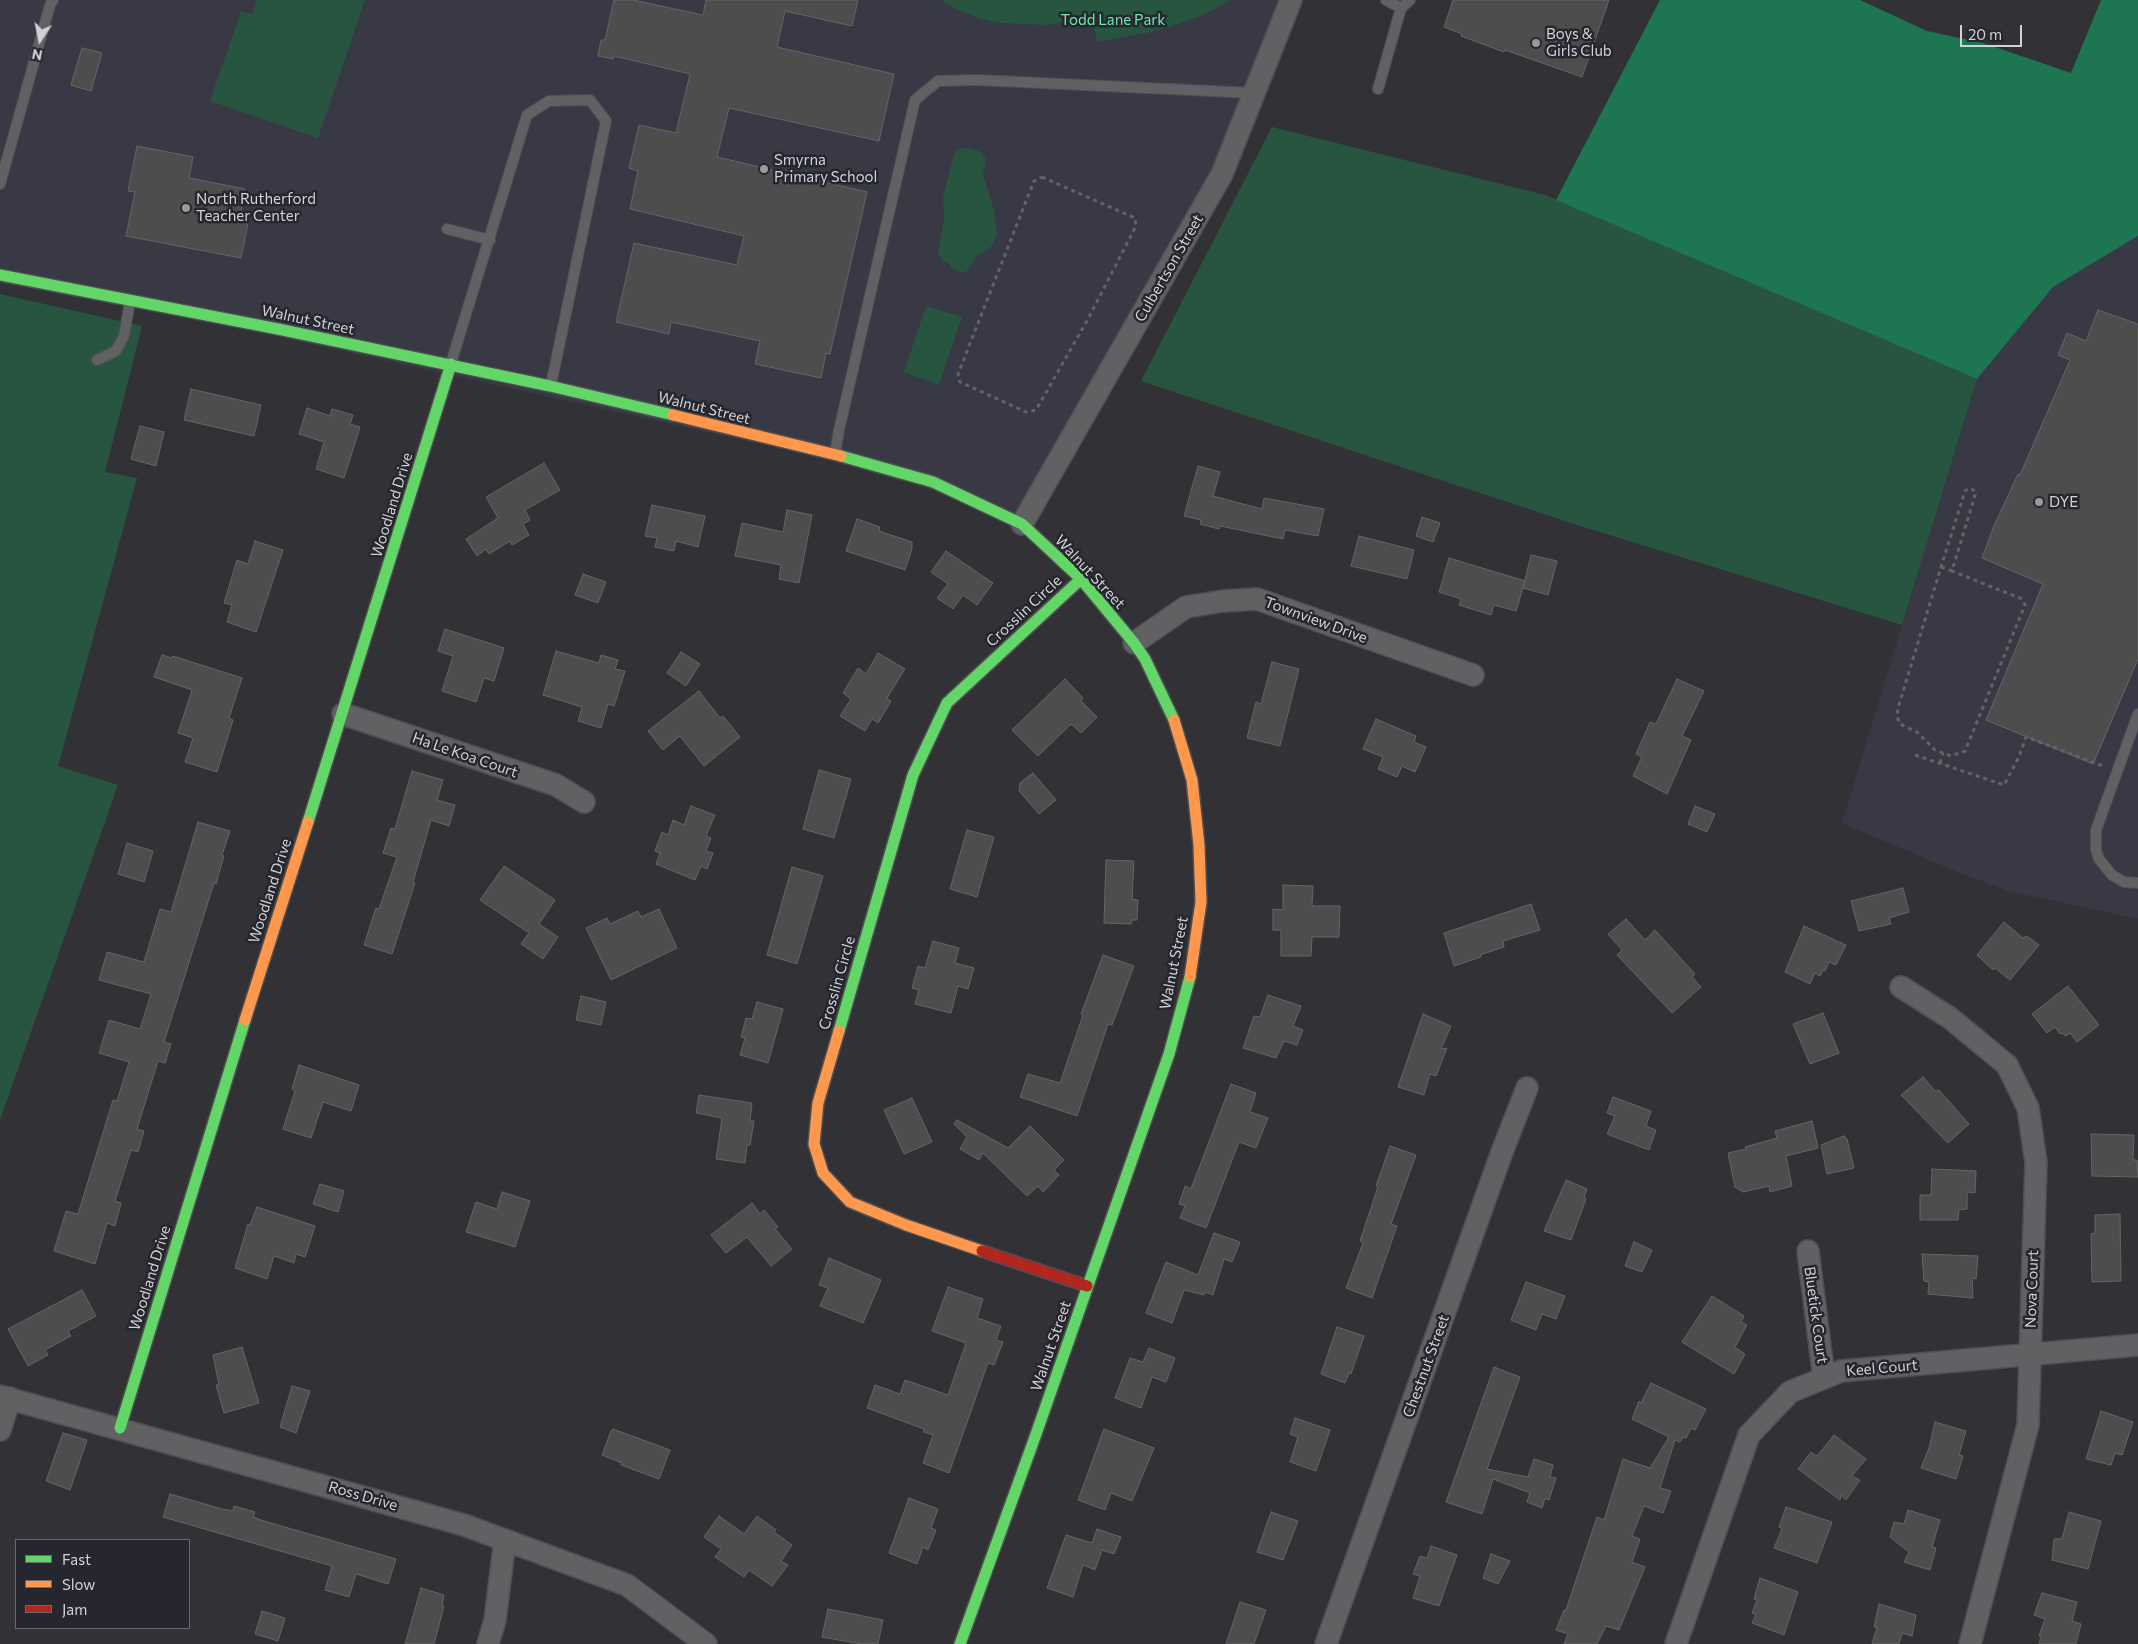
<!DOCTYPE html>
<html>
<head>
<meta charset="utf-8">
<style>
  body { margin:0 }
  #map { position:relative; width:2138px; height:1644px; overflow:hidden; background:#323236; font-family:Commissioner,sans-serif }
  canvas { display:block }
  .legend { position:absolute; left:15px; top:1539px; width:175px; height:90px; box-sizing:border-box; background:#26272e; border:1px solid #6a6b72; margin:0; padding:6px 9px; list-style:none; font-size:15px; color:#d1d2d7 }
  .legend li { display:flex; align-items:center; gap:10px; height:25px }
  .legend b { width:25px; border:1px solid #6a6b72 }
  .north { position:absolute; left:15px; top:15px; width:50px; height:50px; -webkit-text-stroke:4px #26272e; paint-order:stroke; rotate:191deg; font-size:14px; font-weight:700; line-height:20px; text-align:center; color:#d1d2d7 }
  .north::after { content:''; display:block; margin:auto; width:18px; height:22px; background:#d1d2d7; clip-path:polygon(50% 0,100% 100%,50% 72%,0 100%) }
  .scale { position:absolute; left:1960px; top:25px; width:62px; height:22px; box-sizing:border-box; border:2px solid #d1d2d7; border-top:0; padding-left:6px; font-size:15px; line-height:18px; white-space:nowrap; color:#d1d2d7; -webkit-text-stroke:4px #26272e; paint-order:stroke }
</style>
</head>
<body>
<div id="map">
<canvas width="2138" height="1644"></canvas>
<ul class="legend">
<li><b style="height:6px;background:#63d668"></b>Fast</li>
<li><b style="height:6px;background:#ff974d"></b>Slow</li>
<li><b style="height:6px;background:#b3261e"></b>Jam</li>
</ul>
<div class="north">N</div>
<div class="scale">20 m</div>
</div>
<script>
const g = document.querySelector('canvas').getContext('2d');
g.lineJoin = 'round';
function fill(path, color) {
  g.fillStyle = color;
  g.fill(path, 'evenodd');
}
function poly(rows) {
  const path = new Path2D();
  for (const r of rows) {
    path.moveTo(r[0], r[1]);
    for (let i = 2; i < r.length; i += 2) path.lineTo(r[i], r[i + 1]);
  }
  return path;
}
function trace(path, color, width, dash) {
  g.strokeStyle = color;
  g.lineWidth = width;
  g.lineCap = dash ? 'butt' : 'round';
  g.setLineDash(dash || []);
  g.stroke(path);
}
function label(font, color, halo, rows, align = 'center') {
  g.font = font + ' Commissioner,sans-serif';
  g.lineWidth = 5;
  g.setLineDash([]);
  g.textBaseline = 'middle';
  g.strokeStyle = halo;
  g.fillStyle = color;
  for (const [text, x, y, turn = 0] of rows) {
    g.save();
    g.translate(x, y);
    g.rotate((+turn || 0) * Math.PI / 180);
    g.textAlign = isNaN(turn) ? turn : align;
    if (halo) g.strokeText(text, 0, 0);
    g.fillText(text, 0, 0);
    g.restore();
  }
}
const built = poly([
  [0,0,1291,0,1222,174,1022,524,933,482,0,275],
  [2138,236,2138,919,2009,891,1955,871,1842,823,1977,379,2053,287]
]);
const green = poly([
  [257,0,365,0,318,138,210,101,241,11,252,15],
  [941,0,1230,0,1206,14,1179,24,1151,32,1097,42,1092,15,1047,25,1001,23,978,18,958,10],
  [1272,127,1545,195,1977,379,1902,625,1577,525,1141,381],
  [967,148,979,151,986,159,983,175,994,210,997,233,992,246,977,257,966,272,962,273,954,270,949,264,942,261,938,254,944,218,943,197,954,155,957,149],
  [0,294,142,326,105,472,137,478,58,766,118,785,0,1120],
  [926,306,962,317,939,385,904,372]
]);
const forest = poly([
  [1660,0,1860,0,1927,31,1983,43,2071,73,2101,0,2138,0,2138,236,2053,287,1977,379,1556,200]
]);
const building = poly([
  [614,0,633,0,703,15,706,0,858,0,852,26,785,11,777,47,894,74,879,141,729,108,717,157,867,192,830,354,826,353,821,378,755,364,760,341,671,322,669,334,616,322,634,243,737,265,744,236,630,209,638,171,629,168,639,125,676,133,690,74,614,56,613,59,598,56,601,40,605,40,614,0],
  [1453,0,1609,0,1582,77,1505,50,1504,52,1461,36,1462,34,1444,27,1453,0],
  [82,48,102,53,91,91,71,85,82,48],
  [137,146,193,157,189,178,245,189,239,222,248,223,241,258,126,236,135,192,128,191,137,146],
  [2098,310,2138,324,2138,659,2093,764,1986,720,2043,584,1982,558,1994,526,2018,474,2020,475,2070,360,2058,355,2067,333,2086,341,2098,310],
  [191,389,261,405,254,436,184,420,191,389],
  [307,408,330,416,332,409,353,415,350,424,360,427,344,478,316,469,324,442,299,434,307,408],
  [140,426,164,432,156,466,131,459,140,426],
  [544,463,560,490,525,510,530,520,523,524,529,535,512,545,510,541,489,554,486,549,477,556,466,539,498,518,486,497,544,463],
  [1198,466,1220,472,1213,496,1262,509,1264,498,1324,509,1318,536,1285,530,1283,539,1220,526,1219,529,1200,524,1201,520,1184,516,1198,466],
  [652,505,705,516,698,547,676,541,674,551,655,547,657,538,645,536,652,505],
  [787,510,812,515,799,583,779,579,781,565,735,556,742,523,783,532,787,510],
  [1422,517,1440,523,1433,542,1416,536,1422,517],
  [857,519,880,527,879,531,912,542,912,549,905,570,846,551,857,519],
  [1359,536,1414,550,1407,579,1351,566,1359,536],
  [255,541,283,550,256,632,227,622,232,605,224,603,237,560,248,564,255,541],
  [946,551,993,583,977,605,963,595,953,609,937,598,948,584,931,572,946,551],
  [1531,555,1557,561,1548,595,1523,588,1531,555],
  [1449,558,1525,581,1516,611,1494,605,1491,615,1459,605,1461,599,1439,592,1449,558],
  [583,574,606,582,598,603,575,595,583,574],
  [445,629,504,648,494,681,484,678,476,702,442,691,453,656,438,651,445,629],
  [556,651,599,663,601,655,618,660,615,669,625,671,614,706,608,704,601,728,578,721,582,707,543,695,556,651],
  [681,652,700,664,686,686,667,673,681,652],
  [878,653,905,669,887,698,891,701,878,723,872,719,865,731,840,716,851,699,843,693,858,668,866,674,878,653],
  [162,655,172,658,173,656,242,678,229,718,233,720,217,772,185,762,193,738,178,733,192,690,154,677,162,655],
  [1272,662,1299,669,1280,746,1247,738,1256,702,1261,704,1272,662],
  [1065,679,1083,698,1081,701,1097,717,1081,733,1071,724,1038,756,1012,730,1065,679],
  [1677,679,1704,691,1682,736,1691,740,1667,794,1633,776,1642,757,1636,754,1650,722,1656,724,1677,679],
  [699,691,720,718,723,716,740,737,704,766,680,736,663,750,648,731,699,691],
  [1376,719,1416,736,1414,742,1426,747,1415,772,1402,766,1397,777,1378,769,1383,757,1363,749,1376,719],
  [819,770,851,779,834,838,803,829,819,770],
  [412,771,443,780,437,800,455,805,449,826,431,820,413,882,415,883,392,954,364,945,376,908,379,909,397,857,383,853,391,828,395,829,412,771],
  [1033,773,1056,800,1039,814,1019,791,1020,783,1033,773],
  [691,806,715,815,706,836,711,838,706,851,713,853,707,869,701,866,695,880,656,864,660,853,655,851,662,832,668,835,673,820,684,825,691,806],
  [1695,806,1715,814,1707,832,1688,824,1695,806],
  [198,822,230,831,222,855,224,856,216,884,214,883,164,1042,171,1044,165,1063,158,1061,137,1129,144,1131,138,1152,131,1150,115,1201,121,1203,115,1226,107,1223,95,1264,54,1251,66,1211,78,1214,113,1100,117,1101,129,1062,99,1053,109,1020,140,1029,151,994,99,980,107,952,144,962,160,909,171,912,198,822],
  [967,830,994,837,977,897,950,889,967,830],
  [127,843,153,851,144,882,118,874,127,843],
  [1106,860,1134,861,1132,899,1138,900,1137,920,1132,920,1131,924,1104,923,1106,860],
  [504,866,555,900,539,924,558,937,543,959,521,944,529,933,480,900,504,866],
  [792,867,823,876,797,964,767,955,792,867],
  [1283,885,1313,886,1312,906,1340,906,1339,937,1312,937,1311,956,1281,956,1281,930,1273,930,1273,909,1283,910,1283,885],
  [1903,888,1909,912,1889,918,1891,924,1859,931,1851,901,1903,888],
  [1531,904,1540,930,1503,941,1504,947,1480,955,1481,957,1454,966,1444,933,1531,904],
  [659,909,677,948,611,980,586,928,607,918,610,924,638,911,641,917,659,909],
  [1626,919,1645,940,1655,930,1695,974,1692,977,1701,987,1672,1013,1617,955,1622,950,1608,934,1626,919],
  [2004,922,2023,938,2027,936,2039,945,2010,980,1995,968,1993,970,1977,955,2004,922],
  [1804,926,1846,945,1836,965,1829,962,1825,971,1823,970,1820,976,1815,973,1810,984,1785,972,1804,926],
  [933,941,959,948,955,963,974,968,968,989,958,986,951,1013,915,1004,919,990,912,988,918,966,925,968,933,941],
  [1103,955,1134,966,1112,1025,1108,1024,1077,1116,1020,1097,1028,1074,1060,1083,1083,1015,1081,1014,1103,955],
  [2068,986,2099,1025,2077,1042,2070,1033,2065,1036,2062,1033,2060,1034,2055,1027,2047,1033,2032,1014,2068,986],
  [1268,995,1301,1006,1293,1026,1303,1030,1297,1045,1284,1041,1276,1058,1243,1048,1254,1016,1260,1017,1268,995],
  [581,996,606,1002,601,1025,576,1020,581,996],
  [757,1002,783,1009,768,1063,740,1055,745,1038,741,1037,746,1018,752,1019,757,1002],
  [1823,1013,1839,1053,1810,1064,1793,1024,1823,1013],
  [1423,1014,1451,1026,1441,1049,1447,1048,1436,1076,1430,1074,1424,1095,1398,1087,1423,1014],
  [299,1065,359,1085,351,1111,323,1102,311,1138,283,1129,295,1091,292,1089,299,1065],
  [1923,1077,1935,1091,1939,1090,1969,1124,1948,1143,1901,1095,1923,1077],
  [1231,1084,1256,1093,1250,1112,1268,1118,1256,1148,1239,1142,1206,1228,1180,1218,1185,1206,1179,1204,1185,1186,1191,1189,1231,1084],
  [699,1095,752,1103,750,1121,754,1121,750,1145,747,1145,745,1163,716,1159,722,1118,696,1113,699,1095],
  [1613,1097,1651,1111,1646,1126,1656,1130,1649,1150,1607,1134,1615,1116,1607,1113,1613,1097],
  [912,1098,932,1142,904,1154,884,1110,912,1098],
  [957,1120,1008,1148,1030,1126,1064,1160,1054,1170,1059,1175,1043,1192,1038,1186,1027,1196,983,1153,979,1160,960,1149,967,1137,954,1124,957,1120],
  [1812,1121,1818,1148,1786,1156,1792,1186,1770,1192,1769,1186,1743,1192,1735,1187,1728,1153,1746,1149,1745,1147,1777,1138,1775,1131,1812,1121],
  [2091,1134,2134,1135,2133,1160,2137,1160,2138,1177,2092,1176,2091,1134],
  [1844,1136,1847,1139,1854,1168,1827,1174,1821,1145,1844,1136],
  [1390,1146,1416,1155,1391,1224,1397,1226,1372,1298,1346,1288,1363,1243,1360,1241,1378,1187,1376,1186,1390,1146],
  [1932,1169,1976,1171,1975,1193,1967,1192,1967,1209,1959,1210,1958,1220,1920,1220,1920,1195,1931,1195,1932,1169],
  [1566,1180,1587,1189,1584,1198,1586,1199,1571,1240,1544,1231,1566,1180],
  [320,1184,344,1191,338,1212,313,1204,320,1184],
  [502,1192,530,1201,515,1247,466,1232,476,1202,497,1209,502,1192],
  [752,1203,760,1214,764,1210,778,1227,775,1229,792,1249,771,1266,747,1237,726,1253,711,1235,752,1203],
  [257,1207,315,1226,305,1257,296,1254,294,1263,274,1256,267,1279,235,1268,248,1224,250,1225,257,1207],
  [2120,1214,2121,1281,2092,1282,2091,1234,2095,1233,2095,1215,2120,1214],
  [1214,1233,1240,1242,1232,1262,1224,1259,1213,1295,1205,1292,1204,1295,1184,1290,1172,1323,1146,1313,1166,1262,1198,1275,1214,1233],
  [1634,1242,1652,1250,1642,1272,1625,1266,1634,1242],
  [1922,1254,1978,1256,1976,1279,1972,1278,1973,1298,1928,1294,1929,1282,1924,1281,1922,1254],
  [829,1258,881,1280,863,1323,820,1306,828,1288,819,1285,829,1258],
  [1526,1282,1565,1296,1556,1319,1542,1314,1536,1330,1511,1320,1526,1282],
  [948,1287,983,1299,977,1318,1001,1326,996,1340,1003,1342,994,1365,988,1363,949,1473,923,1463,933,1435,924,1432,924,1429,867,1408,875,1385,900,1394,905,1380,948,1395,966,1343,932,1331,948,1287],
  [82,1290,96,1316,68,1331,71,1336,45,1350,48,1355,28,1366,8,1329,82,1290],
  [1712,1296,1744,1316,1741,1322,1747,1325,1735,1347,1745,1354,1734,1374,1682,1342,1712,1296],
  [1337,1327,1364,1336,1351,1374,1349,1373,1345,1383,1321,1374,1337,1327],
  [242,1347,259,1403,224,1413,216,1385,219,1385,213,1355,242,1347],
  [1149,1348,1175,1358,1166,1382,1152,1377,1141,1408,1115,1398,1130,1358,1143,1362,1149,1348],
  [1494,1367,1520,1377,1487,1469,1528,1477,1534,1459,1553,1465,1550,1477,1556,1478,1549,1500,1545,1498,1542,1508,1527,1502,1530,1493,1493,1479,1482,1514,1446,1502,1494,1367],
  [1651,1383,1706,1409,1695,1430,1691,1428,1686,1438,1683,1437,1680,1442,1675,1440,1660,1488,1671,1491,1663,1513,1644,1506,1632,1536,1640,1539,1632,1562,1645,1567,1619,1630,1606,1626,1597,1644,1564,1644,1568,1634,1556,1630,1564,1610,1566,1610,1597,1517,1604,1520,1623,1459,1650,1468,1669,1437,1632,1419,1639,1401,1641,1403,1651,1383],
  [292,1386,310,1391,296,1433,280,1427,292,1386],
  [2101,1411,2133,1422,2122,1455,2115,1453,2111,1465,2086,1459,2101,1411],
  [1295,1418,1330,1430,1316,1471,1290,1462,1298,1437,1290,1434,1295,1418],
  [1935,1422,1966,1431,1959,1455,1963,1456,1956,1479,1921,1468,1929,1448,1935,1422],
  [613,1429,670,1450,659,1479,621,1465,622,1463,602,1455,611,1431,612,1431,613,1429],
  [1104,1429,1154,1448,1132,1501,1111,1493,1105,1510,1078,1500,1104,1429],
  [63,1433,87,1440,70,1490,46,1481,63,1433],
  [1834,1435,1866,1459,1852,1476,1860,1480,1846,1500,1841,1495,1840,1500,1798,1469,1811,1452,1817,1456,1834,1435],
  [170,1494,222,1509,233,1511,234,1506,255,1512,253,1517,264,1521,396,1559,388,1584,356,1574,349,1597,325,1590,332,1566,163,1517,170,1494],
  [909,1498,938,1509,931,1528,936,1530,928,1550,923,1547,917,1564,889,1553,909,1498],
  [1786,1507,1832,1522,1817,1563,1774,1548,1782,1529,1779,1527,1786,1507],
  [1908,1510,1940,1520,1932,1547,1936,1548,1930,1570,1904,1562,1909,1552,1890,1537,1894,1522,1904,1524,1908,1510],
  [1271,1512,1298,1521,1283,1560,1257,1552,1271,1512],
  [2069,1512,2101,1521,2088,1569,2052,1560,2054,1539,2062,1539,2069,1512],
  [719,1516,744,1534,757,1516,776,1530,774,1532,792,1545,781,1561,788,1565,772,1586,749,1570,744,1577,715,1557,721,1549,704,1537,719,1516],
  [1097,1529,1121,1537,1114,1554,1102,1550,1095,1570,1083,1565,1073,1597,1047,1588,1066,1535,1092,1543,1097,1529],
  [1431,1546,1457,1555,1439,1606,1413,1598,1420,1576,1413,1574,1420,1556,1427,1558,1431,1546],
  [1491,1554,1510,1561,1498,1584,1483,1578,1491,1554],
  [1760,1578,1798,1592,1784,1635,1752,1623,1756,1615,1752,1613,1757,1600,1754,1599,1760,1578],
  [421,1588,444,1595,442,1605,444,1606,434,1644,405,1644,421,1588],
  [2042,1593,2077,1602,2072,1621,2081,1624,2076,1644,2039,1644,2041,1637,2039,1636,2045,1619,2034,1615,2042,1593],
  [1240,1602,1266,1610,1254,1644,1226,1644,1240,1602],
  [1879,1604,1916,1615,1912,1636,1902,1633,1899,1644,1872,1644,1877,1627,1874,1627,1879,1604],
  [828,1609,883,1620,878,1644,861,1644,822,1637,828,1609],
  [262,1611,285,1618,278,1641,255,1634,262,1611]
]);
const path = poly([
  [1042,177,1135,218,1136,226,1088,319,1036,410,1026,412,960,382,958,374,1034,181,1042,177],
  [1941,567,1952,571,1976,492,1970,488,1965,491,1941,567,1898,708,1897,716,1900,724,1917,732,1935,750,1951,756,1965,751,2025,605,2022,599,1952,571],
  [1915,755,2004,785,2019,757,2026,737,2103,766],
  [1940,763,1943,753]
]);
const lane = poly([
  [1401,8,1410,0],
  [1378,89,1401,8,1386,0],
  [0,184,50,5,53,0],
  [447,229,490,240],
  [97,360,116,351,124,336,130,301],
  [451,363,527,115,549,101,590,100,606,121,551,385],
  [835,454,839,430,915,100,938,81,977,80,1254,93],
  [2138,714,2096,830,2096,850,2099,859,2112,875,2124,882,2138,883]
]);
const street = poly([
  [1022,524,1222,174,1291,0],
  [1134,643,1186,607,1223,601,1257,599,1473,675],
  [343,714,556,785,584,802],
  [1901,987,1950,1018,2007,1065,2028,1108,2036,1162,2028,1425,1970,1644],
  [1808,1251,1824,1378],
  [0,1396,464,1525,627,1585,706,1644],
  [0,1430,10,1398],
  [488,1644,495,1620,505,1540],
  [1326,1644,1502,1152,1527,1088],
  [1676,1644,1749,1435,1790,1392,1841,1371,2138,1345]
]);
const fast = poly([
  [0,275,278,329,550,386,673,415],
  [841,456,933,482,1022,524,1081,579,1134,643,1145,659,1174,720],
  [308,822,451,364],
  [839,1031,913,775,947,703,1081,579],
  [120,1428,245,1020],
  [960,1644,1035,1437,1169,1054,1190,977]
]);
const slow = poly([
  [673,415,841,456],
  [1174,720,1192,780,1199,845,1201,902,1190,977],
  [245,1020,308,822],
  [839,1031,818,1103,814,1144,823,1173,850,1202,906,1225,982,1251]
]);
const jam = poly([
  [982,1251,1087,1286]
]);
const markers = [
  [1536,43,5,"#999a9f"],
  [764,169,5,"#999a9f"],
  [186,208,5,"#999a9f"],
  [2039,502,5,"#999a9f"]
];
const parkNames = [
  ["Todd Lane Park",1113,20]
];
const poiNames = [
  ["Boys &",1546,34],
  ["Girls Club",1546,51],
  ["Smyrna",774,160],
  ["Primary School",774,177],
  ["North Rutherford",196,199],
  ["Teacher Center",196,216],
  ["DYE",2049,502]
];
const streetNames = [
  ["Culbertson Street",1169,268,-60],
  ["Walnut Street",308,320,12],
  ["Walnut Street",704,408,14],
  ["Woodland Drive",392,505,-73],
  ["Walnut Street",1090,572,47],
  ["Crosslin Circle",1024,611,-43],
  ["Townview Drive",1316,620,20],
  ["Ha Le Koa Court",465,755,19],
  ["Woodland Drive",270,891,-72],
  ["Walnut Street",1174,963,-79],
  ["Crosslin Circle",837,983,-74],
  ["Woodland Drive",150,1278,-73],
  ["Nova Court",2032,1289,-88],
  ["Bluetick Court",1816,1315,82],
  ["Walnut Street",1051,1346,-71],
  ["Chestnut Street",1426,1366,-70],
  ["Keel Court",1882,1368,-5],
  ["Ross Drive",363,1496,16]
];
fill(built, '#383945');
fill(green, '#285540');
fill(forest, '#1d7551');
fill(building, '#4e4d4e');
trace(building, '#666565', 1);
trace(lane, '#4e4f52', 12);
trace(street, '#4e4f52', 24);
trace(fast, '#4e4f52', 14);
trace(slow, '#4e4f52', 14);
trace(jam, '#4e4f52', 14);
trace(path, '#636366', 3, [4, 4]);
trace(lane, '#616164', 10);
trace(street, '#616164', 21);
trace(fast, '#63d668', 11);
trace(slow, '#ff974d', 11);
trace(jam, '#b3261e', 11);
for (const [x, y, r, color] of markers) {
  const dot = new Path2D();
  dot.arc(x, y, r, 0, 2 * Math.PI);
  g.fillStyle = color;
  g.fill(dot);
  trace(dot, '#26272e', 2);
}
label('15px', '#6ce8ab', '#26272e', parkNames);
label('15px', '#d1d2d7', '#26272e', poiNames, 'left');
label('15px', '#d1d2d7', '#26272e', streetNames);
</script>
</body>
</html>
